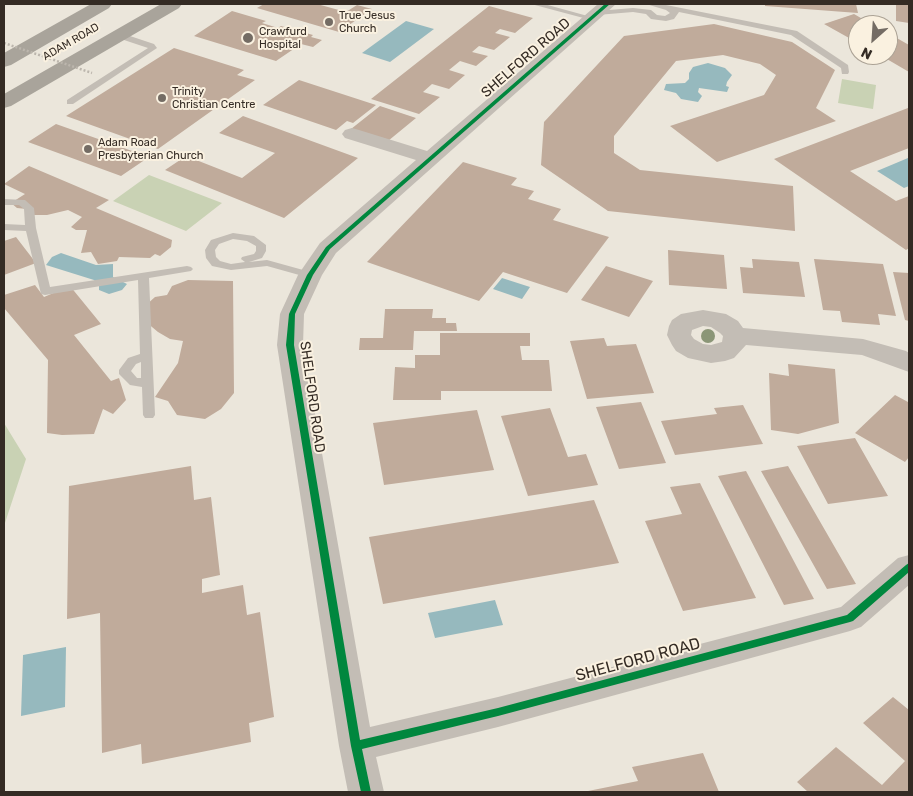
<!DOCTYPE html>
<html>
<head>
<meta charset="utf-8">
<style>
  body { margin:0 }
  #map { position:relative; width:913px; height:796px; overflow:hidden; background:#ebe6db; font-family:Rubik,sans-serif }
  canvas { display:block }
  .frame { position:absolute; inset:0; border:5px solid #342b24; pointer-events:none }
  .north { position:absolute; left:848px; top:15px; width:50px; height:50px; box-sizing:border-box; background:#faf1e0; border:1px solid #aba295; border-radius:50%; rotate:206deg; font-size:14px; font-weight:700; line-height:20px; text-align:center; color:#342b24 }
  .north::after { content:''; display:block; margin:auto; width:18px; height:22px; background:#746c64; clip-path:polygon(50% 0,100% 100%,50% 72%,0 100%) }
</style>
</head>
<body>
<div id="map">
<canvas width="913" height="796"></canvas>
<div class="frame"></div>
<div class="north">N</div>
</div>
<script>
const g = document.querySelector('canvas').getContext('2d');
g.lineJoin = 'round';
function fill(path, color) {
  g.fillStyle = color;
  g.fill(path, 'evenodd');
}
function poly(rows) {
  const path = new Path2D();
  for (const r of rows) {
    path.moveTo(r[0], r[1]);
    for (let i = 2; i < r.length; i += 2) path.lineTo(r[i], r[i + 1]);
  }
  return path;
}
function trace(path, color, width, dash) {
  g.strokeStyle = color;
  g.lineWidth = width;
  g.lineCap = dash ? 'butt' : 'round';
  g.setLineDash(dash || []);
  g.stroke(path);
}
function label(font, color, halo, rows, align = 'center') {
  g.font = font + ' Rubik,sans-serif';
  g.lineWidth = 4;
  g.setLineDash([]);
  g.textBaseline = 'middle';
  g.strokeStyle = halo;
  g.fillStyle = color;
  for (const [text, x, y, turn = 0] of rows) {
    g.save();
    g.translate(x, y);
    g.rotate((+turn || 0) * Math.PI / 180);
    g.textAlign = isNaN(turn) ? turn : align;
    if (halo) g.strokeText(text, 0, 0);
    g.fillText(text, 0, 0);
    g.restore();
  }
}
const green = poly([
  [842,79,876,85,873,109,838,103],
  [149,175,222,203,186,231,113,201],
  [4,423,26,459,4,526]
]);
const water = poly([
  [406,21,434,29,390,62,362,53],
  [708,63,725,68,732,75,727,82,726,86,729,87,727,92,699,88,698,92,702,96,698,102,681,99,676,93,664,90,666,84,685,83,689,79,689,73,693,67],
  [908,158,909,186,904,188,877,171],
  [61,253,96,265,113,264,113,277,127,284,122,290,109,294,99,290,99,285,94,280,46,265,52,257],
  [502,278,530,287,522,299,493,289],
  [495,600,503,625,435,638,428,613],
  [66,647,65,707,21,716,23,655]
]);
const building = poly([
  [264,4,317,4,346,12,357,5,372,9,339,32,257,8],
  [765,4,856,4,858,13,765,6],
  [896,4,909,4,909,23,896,21],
  [489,6,533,18,515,33,500,29,495,33,510,37,494,50,479,46,472,52,488,56,476,66,460,61,449,70,465,75,449,89,432,84,423,92,440,97,419,114,371,99],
  [232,11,266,21,262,23,278,28,281,26,313,35,311,37,322,40,313,47,301,44,276,61,194,36],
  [854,14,873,25,858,25,858,43,824,24],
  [714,24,792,42,835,70,816,108,836,121,717,162,670,126,764,95,776,75,760,64,723,55,676,61,614,136,614,153,640,170,793,186,795,231,608,211,541,165,544,122,624,36],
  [888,33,909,45,909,72,880,55,888,55],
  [174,48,244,70,237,75,255,80,158,149,66,116],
  [299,80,376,105,353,123,347,121,336,130,263,105],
  [380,106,416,118,388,141,351,129],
  [908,108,909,148,850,171,896,201,909,196,909,248,906,250,774,159],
  [243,116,358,158,284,218,165,170,186,156,242,178,275,153,219,133],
  [56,124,149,157,121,176,28,142],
  [463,162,517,178,511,185,534,191,528,199,561,209,553,220,609,237,567,293,503,272,479,301,367,262],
  [29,166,109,200,96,208,172,240,171,247,160,256,155,254,150,258,119,257,117,261,98,264,91,252,81,253,87,230,76,230,71,227,82,217,68,210,47,215,25,215,27,209,17,208,11,203,25,194,4,184],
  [16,237,36,263,4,275,4,241],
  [668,250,724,255,727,289,669,285],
  [752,259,799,262,805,297,743,293,740,267,753,268],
  [814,259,883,264,896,316,878,314,880,325,842,322,840,311,823,310],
  [606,266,653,281,629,317,581,300],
  [893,272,909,273,909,321,905,320],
  [188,280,233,281,234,393,221,409,205,419,177,415,168,401,155,397,178,363,183,341,170,339,158,332,140,317,145,306,155,297,167,295,172,286],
  [35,285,44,297,70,286,101,324,74,335,111,381,119,378,126,400,113,414,103,409,94,434,62,435,47,433,48,360,4,308,4,295],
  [385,309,433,309,432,318,446,318,446,323,456,323,457,331,414,331,413,350,359,350,360,338,383,338],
  [440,333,530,333,530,346,520,346,522,360,549,360,552,391,441,391,441,400,393,400,395,367,415,368,415,355,440,355],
  [604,338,607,346,636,344,654,393,587,399,570,341],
  [788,364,835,369,839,423,798,434,771,430,769,373,789,376],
  [895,395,908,402,909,400,909,457,905,462,855,433],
  [641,402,666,463,619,469,596,407],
  [743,405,763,444,675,455,661,421,717,414,714,408],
  [550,408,568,457,586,454,598,485,528,496,501,416],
  [477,410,494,470,384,485,373,423],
  [855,438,888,496,828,504,797,446],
  [191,466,194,500,211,497,220,575,202,579,202,593,243,585,247,615,260,612,274,717,249,723,251,742,142,764,141,744,102,753,100,613,67,619,69,486],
  [788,466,856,584,827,589,761,471],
  [746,471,814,599,784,605,718,476],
  [700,483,756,598,683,611,645,521,682,514,670,487],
  [594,500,619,563,383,604,369,537],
  [893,697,909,710,909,792,808,792,797,782,836,747,882,785,905,761,863,723],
  [703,753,719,792,583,792,638,781,632,767]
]);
const lane = poly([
  [531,4,544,4,595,18,591,20,531,4],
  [646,4,661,4,797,31,848,65,849,72,848,74,842,74,841,68,791,35,679,12,674,19,666,21,651,19,646,14,633,12,597,15,593,13,597,11,633,8,651,10,657,15,665,16,670,13,666,10,646,4],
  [115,33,121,33,154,44,157,48,73,104,67,104,67,100,148,48,115,37,115,33],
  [4,199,25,200,34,208,36,228,50,287,187,266,191,267,193,269,191,271,149,278,155,415,153,418,145,418,143,415,142,387,130,385,119,374,119,370,128,358,140,354,138,280,45,295,41,294,26,231,4,230,4,224,25,225,24,209,19,205,4,205,4,199],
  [141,362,141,378,137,378,131,371,136,364,141,362],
  [233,233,254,236,266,245,266,251,262,258,249,262,267,260,314,273,316,275,310,278,267,266,231,270,212,266,206,258,205,250,211,240,233,233],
  [233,239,247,241,256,246,256,251,254,254,242,257,241,259,245,262,231,264,220,261,216,257,215,250,219,244,233,239]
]);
const street = poly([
  [598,4,616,4,336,253,322,275,304,314,303,345,370,727,498,697,841,607,898,558,909,555,909,585,861,627,850,631,498,727,376,757,384,792,348,792,339,746,277,345,280,314,298,275,320,243,416,160,345,138,342,134,345,130,352,128,359,130,427,151,598,4],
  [703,310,726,314,738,321,743,328,863,339,906,351,909,353,909,372,862,355,746,345,734,358,725,361,711,363,688,358,676,351,672,345,667,335,669,326,672,320,681,314,703,310],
  [703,326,711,327,720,333,723,336,722,342,711,345,703,344,694,339,691,335,692,330,703,326]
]);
const highway = poly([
  [91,4,112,4,109,8,11,65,4,67,4,53,91,4],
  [161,4,182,4,179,8,11,106,4,108,4,94,161,4]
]);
const pathBridge = poly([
  [4,43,92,73]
]);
const cycleway = poly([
  [605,4,610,4,330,249,313,275,295,314,294,345,360,740,498,708,847,615,906,565,909,563,909,572,853,621,850,622,498,716,362,749,371,792,361,792,351,746,286,345,289,314,307,275,326,247,605,4]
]);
const trees = [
  [708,336]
];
const markers = [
  [329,22,5,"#746c64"],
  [248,38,6,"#746c64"],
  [162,98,5,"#746c64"],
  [88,149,5,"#746c64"]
];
const farPoinames = [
  ["True Jesus",339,16],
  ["Church",339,29],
  ["Crawfurd",259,32],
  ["Hospital",259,45],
  ["Trinity",172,92],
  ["Christian Centre",172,105],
  ["Adam Road",98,143],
  ["Presbyterian Church",98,156]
];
const farStreetnames = [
  ["ADAM ROAD",71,42,-30]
];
const streetNames = [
  ["SHELFORD ROAD",526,58,-41],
  ["SHELFORD ROAD",312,397,82]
];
const nearStreetnames = [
  ["SHELFORD ROAD",638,660,-15]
];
fill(green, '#c9d2b4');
fill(water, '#96b9be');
fill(building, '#c0ab9b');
fill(lane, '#c3bdb5');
fill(street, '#c3bdb5');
fill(highway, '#a9a49b');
trace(pathBridge, '#bcb6ad', 2.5, [2, 2]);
fill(cycleway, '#00873e');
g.fillStyle = '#8b9677';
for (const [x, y] of trees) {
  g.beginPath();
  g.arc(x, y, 7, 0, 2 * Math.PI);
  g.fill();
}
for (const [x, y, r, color] of markers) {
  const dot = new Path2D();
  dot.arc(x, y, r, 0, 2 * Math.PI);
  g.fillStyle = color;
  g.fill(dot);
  trace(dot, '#faf1e0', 2);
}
label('11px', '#342b24', '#faf1e0', farPoinames, 'left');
label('11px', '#342b24', '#faf1e0', farStreetnames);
label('14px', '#342b24', '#faf1e0', streetNames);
label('16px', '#342b24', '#faf1e0', nearStreetnames);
</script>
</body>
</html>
